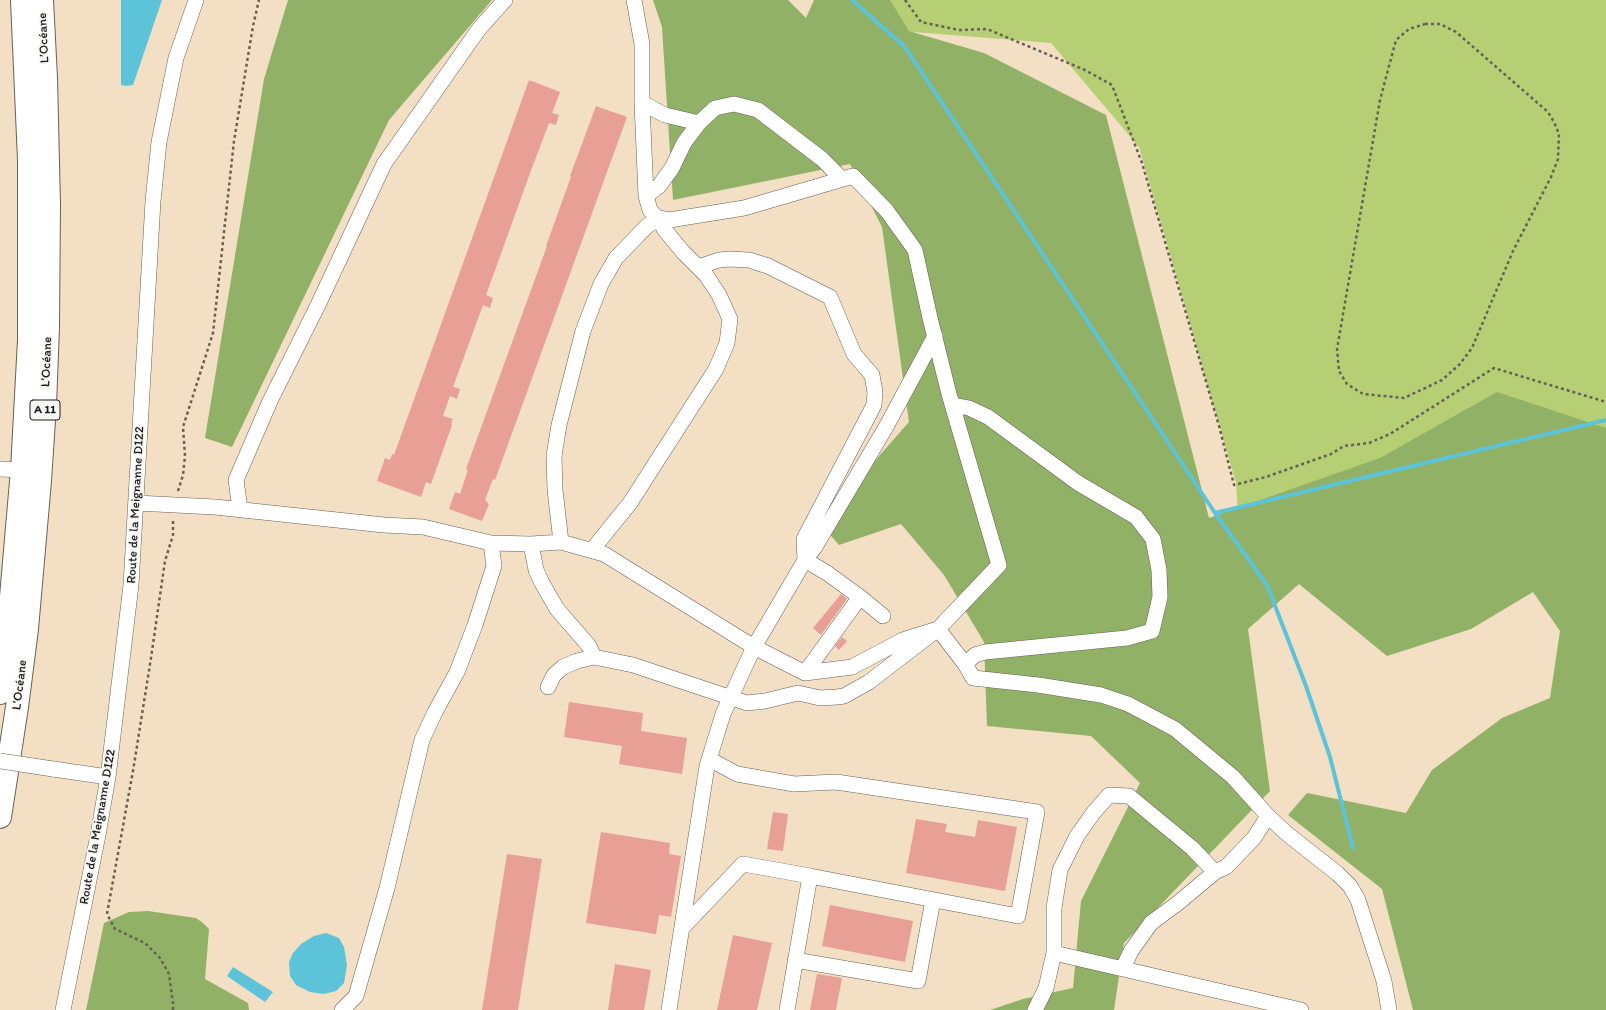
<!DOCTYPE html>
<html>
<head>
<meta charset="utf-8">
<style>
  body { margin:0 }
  canvas { display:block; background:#f2dfc4 }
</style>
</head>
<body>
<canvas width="1606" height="1010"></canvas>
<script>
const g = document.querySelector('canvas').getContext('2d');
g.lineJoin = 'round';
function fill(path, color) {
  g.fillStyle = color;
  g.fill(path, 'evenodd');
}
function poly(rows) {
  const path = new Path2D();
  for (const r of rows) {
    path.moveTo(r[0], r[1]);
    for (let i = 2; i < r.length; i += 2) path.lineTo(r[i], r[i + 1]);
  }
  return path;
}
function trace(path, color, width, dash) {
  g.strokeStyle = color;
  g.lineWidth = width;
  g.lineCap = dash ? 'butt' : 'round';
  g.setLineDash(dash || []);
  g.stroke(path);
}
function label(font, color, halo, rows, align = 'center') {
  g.font = font + ' Itim,sans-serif';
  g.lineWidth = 3.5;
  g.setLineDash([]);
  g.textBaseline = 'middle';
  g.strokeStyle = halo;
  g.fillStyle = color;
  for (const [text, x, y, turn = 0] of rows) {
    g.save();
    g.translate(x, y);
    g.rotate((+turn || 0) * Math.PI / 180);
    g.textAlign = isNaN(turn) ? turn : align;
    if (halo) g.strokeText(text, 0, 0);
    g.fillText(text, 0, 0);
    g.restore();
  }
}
const green = poly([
  [845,0,1606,0,1606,440,1238,512,1236,483,1139,147,1051,43,876,29]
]);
const forest = poly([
  [288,0,492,0,389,120,232,447,205,438,264,79],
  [653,0,788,0,806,18,814,0,890,0,909,31,984,53,1106,115,1209,518,1380,458,1497,392,1606,428,1606,1010,1413,1010,1382,889,1288,815,1307,793,1406,813,1432,770,1502,718,1550,698,1560,631,1533,592,1471,629,1387,656,1299,584,1248,629,1270,791,1124,943,1114,1010,990,1010,1023,999,1073,988,1081,901,1140,783,1091,736,987,726,984,642,944,575,901,524,839,545,820,523,909,422,882,227,850,164,673,200,662,27],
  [148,911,196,918,203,923,209,929,205,979,248,1003,249,1010,86,1010,104,923,129,912]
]);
const water = poly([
  [121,0,162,0,133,85,126,86,121,85],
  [326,933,339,938,344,947,347,965,344,983,336,991,324,994,310,992,296,985,290,976,289,962,293,953,301,944,314,936],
  [233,967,273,992,265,1002,227,976]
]);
const stream = poly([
  [852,0,905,47,1215,513,1606,420],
  [1215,513,1267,585,1306,686,1330,757,1353,848]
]);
const building = poly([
  [529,80,560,92,552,113,559,115,556,125,549,123,533,165,486,295,493,298,490,308,483,305,453,387,460,389,457,399,450,396,443,416,453,419,451,424,452,425,431,484,426,482,421,497,377,481,385,458,390,460,392,454,394,455],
  [596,106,627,117,495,480,493,479,485,500,489,504,482,521,449,509,455,492,460,494,468,470,466,469,547,246,546,246,571,177,570,176],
  [841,594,847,599,821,635,813,628],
  [842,637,847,641,839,650,835,646],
  [569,702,643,713,641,731,687,738,682,774,619,764,622,746,564,737],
  [773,812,788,814,783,851,767,849],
  [916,819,947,824,945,832,975,837,978,820,1017,827,1005,891,906,873],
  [601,832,670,843,669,854,681,856,671,917,659,915,656,934,586,923],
  [507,854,542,859,518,1010,482,1010],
  [830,905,913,921,905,962,822,946],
  [733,935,772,943,757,1010,717,1010],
  [615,964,651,970,644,1010,608,1010],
  [817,974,842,978,836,1010,810,1010]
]);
const path = poly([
  [905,0,921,22,959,30,987,29,1085,70,1112,85,1142,163,1219,426,1234,485,1266,477,1331,454,1344,446,1369,443,1390,434,1494,368,1606,402],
  [1425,24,1440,24,1456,32,1548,112,1554,122,1559,134,1558,159,1551,177,1513,251,1472,348,1460,364,1442,380,1404,398,1363,394,1347,384,1339,371,1337,349,1380,100,1396,40,1409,29,1425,24],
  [178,491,183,475,185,456,183,427,213,333,234,141,253,26,259,0],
  [173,1010,173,1003,169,974,160,958,145,943,115,929,107,914,133,771,151,658,165,561,173,535,173,518]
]);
const minor = poly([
  [634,0,642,44,642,103,646,196,650,210,656,217,669,220,744,208,853,176,887,211,915,250,930,318,949,394,999,565,938,629,903,640,852,667,805,673,754,647,805,560,827,573,860,597,883,616],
  [642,103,665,115,699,123],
  [646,196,659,186,672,168,684,143,699,123,715,108,734,104,758,110,822,159,842,179],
  [698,267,719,260,730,259,749,260,768,266,830,297,854,354,872,375,875,392,874,405,804,539,805,560],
  [953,405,969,408,988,417,1078,483,1136,517,1153,539,1159,570,1160,597,1152,631,1127,638,985,652,975,655,965,664],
  [0,469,22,470],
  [136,503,215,507,384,525,423,527,491,543,494,566,475,625,457,672,435,712,422,740,387,888,356,996,342,1010],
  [240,509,236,480,270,401,318,305,384,164,479,29,505,0],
  [561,542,555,490,554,456,559,425,583,331,601,284,616,258,647,226,660,218,664,229,683,252,706,275,719,295,730,319,727,343,716,369,630,503,592,550],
  [491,543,531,544,561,542,604,554,754,647,723,714,707,766,669,1010],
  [531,544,536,570,542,583,557,609,589,646,594,657],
  [805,560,815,547,886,427,935,336],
  [805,673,860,597],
  [548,687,554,675,563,667,577,661,594,657,633,665,747,703,765,701,798,693,820,698,837,697,844,696,869,682,938,629,965,664,973,678,1038,685,1101,695,1128,704,1175,729,1233,777,1268,816,1286,833,1338,874,1350,886,1358,900,1384,981,1389,1010],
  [709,759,737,774,794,784,836,782,1037,812,1018,916,810,876],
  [53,769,108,777],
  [682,928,743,864,810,876,787,1010],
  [1054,953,1301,1010],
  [795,960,918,981,933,900],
  [1123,968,1131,951,1151,923,1178,903,1215,872,1226,867,1254,838,1268,816],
  [63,1010,98,835,108,777,131,585,153,201,159,142,176,58,196,0],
  [1035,1010,1046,988,1054,953,1054,908,1060,870,1077,836,1094,812,1109,795,1129,796,1192,848,1215,872]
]);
const highway = poly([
  [0,693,9,620,22,470,29,340,29,160,22,0],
  [0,817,17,707,27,629,40,481,45,405,48,327,49,205,46,78,42,0]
]);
const minorBridge = poly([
  [0,761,53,769]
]);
const shields = [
  [45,410,30]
];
const shieldNames = [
  ["A 11",45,410]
];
const streetNames = [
  ["L’Océane",44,38,-93],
  ["L’Océane",47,362,-88],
  ["Route de la Meignanne D122",136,505,-87],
  ["L’Océane",20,685,-83],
  ["Route de la Meignanne D122",98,827,-80]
];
fill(green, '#b7cf74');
fill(forest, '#91b266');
fill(water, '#5cc3d8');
trace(stream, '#5cc3d8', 4);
fill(building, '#e89f96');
trace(minor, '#676057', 16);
trace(highway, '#676057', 24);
trace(path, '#676057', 2.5, [3, 3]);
trace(minor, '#fff', 15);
trace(highway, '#fff', 22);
trace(minorBridge, '#676057', 16, []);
trace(minorBridge, '#fff', 15);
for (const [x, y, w] of shields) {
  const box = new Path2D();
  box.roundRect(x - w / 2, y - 10, w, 20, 3);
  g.fillStyle = '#f6f6f2';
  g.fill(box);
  trace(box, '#1c1c1c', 1);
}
label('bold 12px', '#1c1c1c', null, shieldNames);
label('13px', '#1c1c1c', '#f6f6f2', streetNames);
</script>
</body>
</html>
